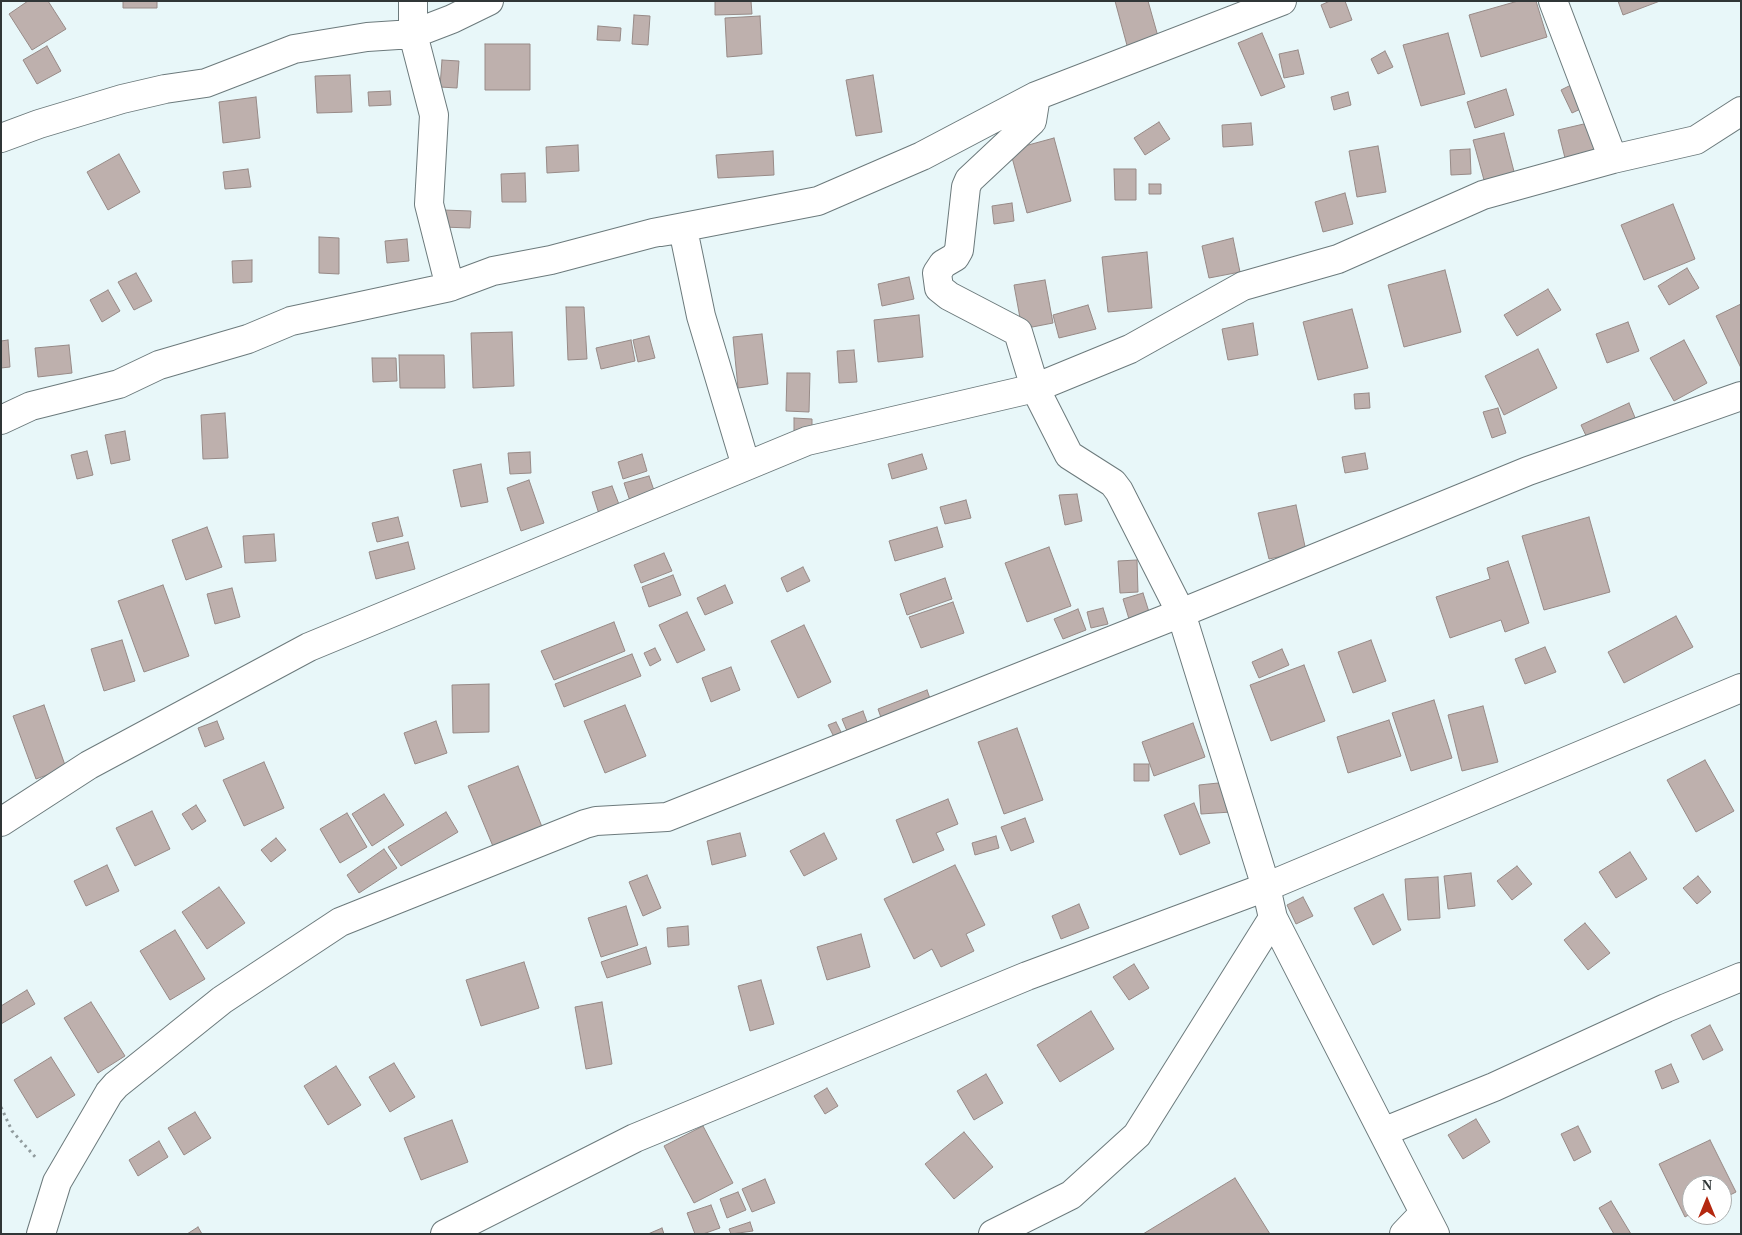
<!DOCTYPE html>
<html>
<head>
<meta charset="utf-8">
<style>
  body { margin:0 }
  #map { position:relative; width:1742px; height:1235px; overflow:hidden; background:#e8f7f9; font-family:"Times New Roman",serif }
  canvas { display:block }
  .frame { position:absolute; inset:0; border:2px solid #303637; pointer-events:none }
  .north { position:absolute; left:1682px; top:1175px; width:50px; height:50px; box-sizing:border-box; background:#fff; border:1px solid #acafaf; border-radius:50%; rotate:0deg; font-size:14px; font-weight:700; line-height:20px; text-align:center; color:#303637 }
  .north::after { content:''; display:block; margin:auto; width:18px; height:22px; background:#b42810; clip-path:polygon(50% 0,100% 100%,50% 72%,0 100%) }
</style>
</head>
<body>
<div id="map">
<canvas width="1742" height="1235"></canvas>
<div class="frame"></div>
<div class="north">N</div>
</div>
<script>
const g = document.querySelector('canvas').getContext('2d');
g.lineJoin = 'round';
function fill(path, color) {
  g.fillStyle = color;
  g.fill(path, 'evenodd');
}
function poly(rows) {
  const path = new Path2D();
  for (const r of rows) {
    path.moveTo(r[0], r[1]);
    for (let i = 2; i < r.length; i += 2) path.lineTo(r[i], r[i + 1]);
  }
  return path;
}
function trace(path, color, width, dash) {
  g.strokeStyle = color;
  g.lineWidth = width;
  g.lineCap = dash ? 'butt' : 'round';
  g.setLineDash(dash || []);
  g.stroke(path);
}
const building = poly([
  [28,1,48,1,66,29,32,50,9,14,28,1],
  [123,1,157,1,157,8,123,8,123,1],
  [715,1,751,1,752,14,715,15,715,1],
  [1115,1,1148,1,1159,40,1128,49,1115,1],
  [1330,1,1345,1,1352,20,1330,28,1321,5,1330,1],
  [1518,1,1536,1,1547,37,1481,57,1469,15,1518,1],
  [1618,1,1660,1,1623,15,1618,1],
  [634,15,650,16,648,45,632,44,634,15],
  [760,16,762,54,727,57,725,18,760,16],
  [598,26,621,28,620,41,597,40,598,26],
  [1262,33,1285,87,1261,96,1238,43,1262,33],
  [1448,33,1465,94,1421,106,1403,45,1448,33],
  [485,44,530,44,530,90,485,90,485,44],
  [47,46,61,71,37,84,23,60,47,46],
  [1298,50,1304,74,1284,78,1279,54,1298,50],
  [1385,51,1393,67,1378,74,1371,59,1385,51],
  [442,60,459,61,457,88,440,87,442,60],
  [350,75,352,112,317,113,315,76,350,75],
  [873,75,882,132,856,136,846,80,873,75],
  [1577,82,1589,105,1572,113,1561,90,1577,82],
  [1506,89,1514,115,1475,128,1467,102,1506,89],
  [390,91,391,105,369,106,368,92,390,91],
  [1348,92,1351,105,1334,110,1331,97,1348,92],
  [256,97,260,138,223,143,219,102,256,97],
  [1159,122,1170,139,1145,155,1134,138,1159,122],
  [1251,123,1253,145,1223,147,1222,125,1251,123],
  [1588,123,1595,151,1565,158,1558,130,1588,123],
  [1504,133,1517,183,1487,191,1473,140,1504,133],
  [1054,138,1071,201,1027,213,1010,150,1054,138],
  [578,145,579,171,547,173,546,147,578,145],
  [1378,146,1386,192,1357,197,1349,151,1378,146],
  [1470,149,1471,174,1451,175,1450,150,1470,149],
  [773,151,774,175,718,178,716,155,773,151],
  [119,154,140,192,108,210,87,172,119,154],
  [248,169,251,187,225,189,223,172,248,169],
  [1114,169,1136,169,1136,200,1115,200,1114,169],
  [525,173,526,202,502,202,501,174,525,173],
  [1149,184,1161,184,1161,194,1149,194,1149,184],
  [1345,193,1353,224,1323,232,1315,202,1345,193],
  [1012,203,1014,221,994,224,992,206,1012,203],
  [1673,204,1695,259,1644,280,1621,225,1673,204],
  [443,210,471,211,470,228,443,227,443,210],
  [319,237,339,238,339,274,319,273,319,237],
  [1233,238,1240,272,1209,278,1202,246,1233,238],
  [407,239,409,261,387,263,385,241,407,239],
  [1147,252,1152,308,1108,312,1102,257,1147,252],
  [252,260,252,282,233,283,232,261,252,260],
  [1687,268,1699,288,1669,305,1658,286,1687,268],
  [1445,270,1461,332,1404,347,1388,285,1445,270],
  [136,273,152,301,134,310,118,282,136,273],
  [909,277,914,299,882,306,878,284,909,277],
  [1045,280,1053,323,1022,329,1014,285,1045,280],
  [1548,289,1561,310,1517,336,1504,315,1548,289],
  [108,290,120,311,102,322,90,300,108,290],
  [1741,304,1741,368,1716,316,1741,304],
  [1088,305,1096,329,1059,338,1053,315,1088,305],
  [566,307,584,307,587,359,568,360,566,307],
  [1352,309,1368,368,1318,380,1303,322,1352,309],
  [919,315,923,357,878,362,874,320,919,315],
  [1628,322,1639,351,1607,363,1596,334,1628,322],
  [1253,323,1258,355,1228,360,1222,329,1253,323],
  [512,332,514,386,473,388,471,333,512,332],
  [762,334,768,384,738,388,733,337,762,334],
  [649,336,655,358,638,362,633,340,649,336],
  [8,340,10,367,1,368,1,341,8,340],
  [631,340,635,361,601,369,596,348,631,340],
  [1684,340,1707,383,1674,401,1650,358,1684,340],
  [69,345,72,373,38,377,35,348,69,345],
  [1538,349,1557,388,1504,415,1485,376,1538,349],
  [854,350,857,382,839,383,837,351,854,350],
  [399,355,444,355,445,388,400,388,399,355],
  [372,358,396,358,397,381,373,382,372,358],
  [787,373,810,373,809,412,786,411,787,373],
  [1369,393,1370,408,1355,409,1354,394,1369,393],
  [1629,403,1636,420,1589,442,1581,425,1629,403],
  [1498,408,1506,433,1492,438,1483,412,1498,408],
  [225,413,228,458,203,459,201,415,225,413],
  [794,418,812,419,812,438,794,438,794,418],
  [125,431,130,460,111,464,105,435,125,431],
  [87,451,93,475,77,479,71,455,87,451],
  [530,452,531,473,510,474,508,453,530,452],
  [1365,453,1368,469,1345,473,1342,457,1365,453],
  [642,454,647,471,623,479,618,462,642,454],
  [922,454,927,469,892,479,888,464,922,454],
  [481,464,488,502,461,507,453,470,481,464],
  [649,476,657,499,632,507,624,483,649,476],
  [529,480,544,523,521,531,507,488,529,480],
  [612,486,620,507,599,514,592,492,612,486],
  [1077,494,1082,521,1065,525,1059,495,1077,494],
  [966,500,971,518,945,524,940,507,966,500],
  [1296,505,1306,551,1269,559,1258,513,1296,505],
  [398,517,403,536,377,542,372,523,398,517],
  [1589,517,1610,592,1544,610,1522,536,1589,517],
  [207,527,222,567,186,580,172,540,207,527],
  [937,527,943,547,895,561,889,541,937,527],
  [274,534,276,561,245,563,243,536,274,534],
  [408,542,415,569,376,579,369,552,408,542],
  [1049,547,1071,606,1027,622,1005,563,1049,547],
  [664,553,672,571,641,583,634,565,664,553],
  [1137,560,1138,592,1120,593,1118,561,1137,560],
  [1508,561,1529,623,1505,632,1501,620,1450,638,1436,597,1490,579,1487,568,1508,561],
  [803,567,810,581,787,592,781,578,803,567],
  [673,575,681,595,649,607,642,587,673,575],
  [945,578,952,599,907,615,900,594,945,578],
  [163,585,189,656,144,672,118,601,163,585],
  [725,585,733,603,705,615,697,598,725,585],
  [232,588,240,617,215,624,207,594,232,588],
  [1143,593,1149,612,1129,619,1123,599,1143,593],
  [953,602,964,633,921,648,909,617,953,602],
  [1103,608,1108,624,1091,628,1087,612,1103,608],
  [1078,609,1086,630,1063,639,1054,619,1078,609],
  [687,612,705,650,677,663,659,625,687,612],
  [1676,616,1693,647,1624,683,1608,652,1676,616],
  [614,622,625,651,554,680,541,651,614,622],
  [804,625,831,682,798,698,771,641,804,625],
  [122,640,135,681,104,691,91,649,122,640],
  [1371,640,1386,681,1353,693,1338,652,1371,640],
  [1545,647,1556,672,1525,684,1515,659,1545,647],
  [655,648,661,660,650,666,644,653,655,648],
  [1282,649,1289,665,1259,678,1252,662,1282,649],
  [632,654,641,676,564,707,555,684,632,654],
  [1304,665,1325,721,1271,741,1250,685,1304,665],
  [731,667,740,690,711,702,702,678,731,667],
  [489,684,489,732,453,733,452,685,489,684],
  [927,690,933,707,884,726,878,709,927,690],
  [1434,700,1452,758,1411,771,1392,713,1434,700],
  [44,705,66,768,36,779,13,716,44,705],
  [625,705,646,756,605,773,584,721,625,705],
  [1483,706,1498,762,1462,771,1448,715,1483,706],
  [863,711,870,730,850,738,842,719,863,711],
  [1389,720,1401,756,1348,773,1337,737,1389,720],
  [217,721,224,739,205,747,198,728,217,721],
  [436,721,447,753,415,764,404,733,436,721],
  [836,722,843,736,835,739,828,725,836,722],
  [1193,723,1205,757,1154,776,1142,742,1193,723],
  [1017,728,1043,800,1004,814,978,742,1017,728],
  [1705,760,1734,811,1696,832,1667,780,1705,760],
  [264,762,284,808,244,826,223,780,264,762],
  [1134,764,1149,764,1149,781,1134,781,1134,764],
  [518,766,546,837,497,856,468,786,518,766],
  [1228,782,1231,812,1201,814,1199,785,1228,782],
  [384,794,404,825,372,846,352,814,384,794],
  [948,799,958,824,936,833,944,850,913,863,896,820,948,799],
  [1194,803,1210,843,1180,855,1164,815,1194,803],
  [196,805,206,821,192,830,182,814,196,805],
  [152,811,170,849,135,866,116,828,152,811],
  [446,812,458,832,401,866,388,847,446,812],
  [347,813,367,847,340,863,320,829,347,813],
  [1025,818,1034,842,1011,851,1001,827,1025,818],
  [740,833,746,856,712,865,707,841,740,833],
  [824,833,837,859,804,876,790,851,824,833],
  [996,836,999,848,975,855,972,843,996,836],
  [276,838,286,850,271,862,261,850,276,838],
  [384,849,397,868,359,893,347,875,384,849],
  [1630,852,1647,879,1616,898,1599,872,1630,852],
  [107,865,119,891,86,906,74,881,107,865],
  [955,865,985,925,966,934,974,951,941,967,932,949,914,959,884,899,955,865],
  [1517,866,1532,884,1512,900,1497,881,1517,866],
  [1471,873,1475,906,1448,909,1444,876,1471,873],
  [647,875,661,908,643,916,629,882,647,875],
  [1698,876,1711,892,1697,904,1683,888,1698,876],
  [1438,877,1440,918,1408,920,1405,879,1438,877],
  [219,887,245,923,207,949,182,912,219,887],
  [1383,894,1401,930,1373,945,1354,908,1383,894],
  [1303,897,1313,916,1296,924,1287,905,1303,897],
  [1079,904,1089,928,1061,939,1052,916,1079,904],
  [626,906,638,945,601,957,588,918,626,906],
  [1585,923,1610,953,1588,970,1564,940,1585,923],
  [688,926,689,945,668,947,667,928,688,926],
  [175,930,205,979,170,1000,140,951,175,930],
  [861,934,870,967,827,980,817,947,861,934],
  [646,947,651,964,607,978,601,962,646,947],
  [524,962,539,1008,481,1026,466,980,524,962],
  [1134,964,1149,988,1129,1000,1113,977,1134,964],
  [761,980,774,1024,750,1031,738,986,761,980],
  [27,990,35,1004,1,1024,1,1006,27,990],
  [91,1002,125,1056,98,1073,64,1018,91,1002],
  [602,1002,612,1064,586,1069,575,1007,602,1002],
  [1091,1011,1114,1049,1060,1082,1037,1045,1091,1011],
  [1710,1025,1723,1050,1703,1060,1691,1035,1710,1025],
  [51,1057,75,1095,37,1118,14,1080,51,1057],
  [394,1063,415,1097,390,1112,369,1077,394,1063],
  [1671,1064,1679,1082,1662,1089,1655,1071,1671,1064],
  [336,1066,361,1105,328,1125,304,1086,336,1066],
  [986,1074,1003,1103,974,1120,957,1091,986,1074],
  [827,1088,838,1106,825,1114,814,1096,827,1088],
  [195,1112,211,1138,184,1155,168,1128,195,1112],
  [1476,1119,1490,1142,1463,1159,1448,1135,1476,1119],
  [452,1120,468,1162,421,1180,404,1138,452,1120],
  [703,1126,733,1183,694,1203,664,1146,703,1126],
  [1578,1126,1591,1152,1574,1161,1561,1134,1578,1126],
  [964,1132,993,1167,954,1199,925,1164,964,1132],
  [1710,1140,1736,1192,1722,1199,1722,1185,1692,1185,1692,1213,1685,1217,1659,1164,1710,1140],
  [159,1141,168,1157,138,1176,129,1160,159,1141],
  [1235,1178,1270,1234,1143,1234,1235,1178],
  [765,1179,775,1203,752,1212,742,1189,765,1179],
  [738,1192,746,1210,727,1218,720,1199,738,1192],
  [1611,1201,1631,1234,1614,1234,1599,1208,1611,1201],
  [711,1205,720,1228,703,1234,695,1234,687,1213,711,1205],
  [750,1222,753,1231,731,1234,729,1229,750,1222],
  [198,1227,202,1234,187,1234,198,1227],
  [662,1228,664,1234,648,1234,662,1228]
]);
const path = poly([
  [1,1107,12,1131,37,1159]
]);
const minor = poly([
  [413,1,413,34,434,115,429,204,450,287],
  [1553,1,1613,159],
  [1036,96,1032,121,969,180,966,187,959,250,955,257,943,264,937,273,939,288,949,296,1018,332,1035,388,1069,455,1113,483,1119,491,1181,613,1266,887,1273,918,1435,1234],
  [1,138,39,124,122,99,165,89,206,83,294,49,367,37,413,34,452,19,489,1],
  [661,232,680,229,684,234,701,316,746,466],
  [1,420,31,406,119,384,159,365,248,339,291,321,450,287,493,271,551,260,653,233,818,201,922,156,1036,96,1282,1],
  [1,822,89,765,309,647,807,441,1035,388,1130,349,1243,286,1338,259,1483,195,1613,159,1696,140,1741,111],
  [1383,1132,1494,1087,1666,1008,1741,977],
  [41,1234,57,1182,109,1093,116,1085,222,1000,340,922,585,824,596,821,667,817,1181,613,1528,471,1741,396],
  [445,1234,635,1138,1027,976,1266,887,1741,688],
  [993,1234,1071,1195,1137,1135,1273,918],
  [1404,1234,1424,1213]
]);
fill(building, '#beb0ad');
trace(building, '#978a87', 1);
trace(minor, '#6c7a7c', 30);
trace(path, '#909b9d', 3, [2.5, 4]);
trace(minor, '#fff', 28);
</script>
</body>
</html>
